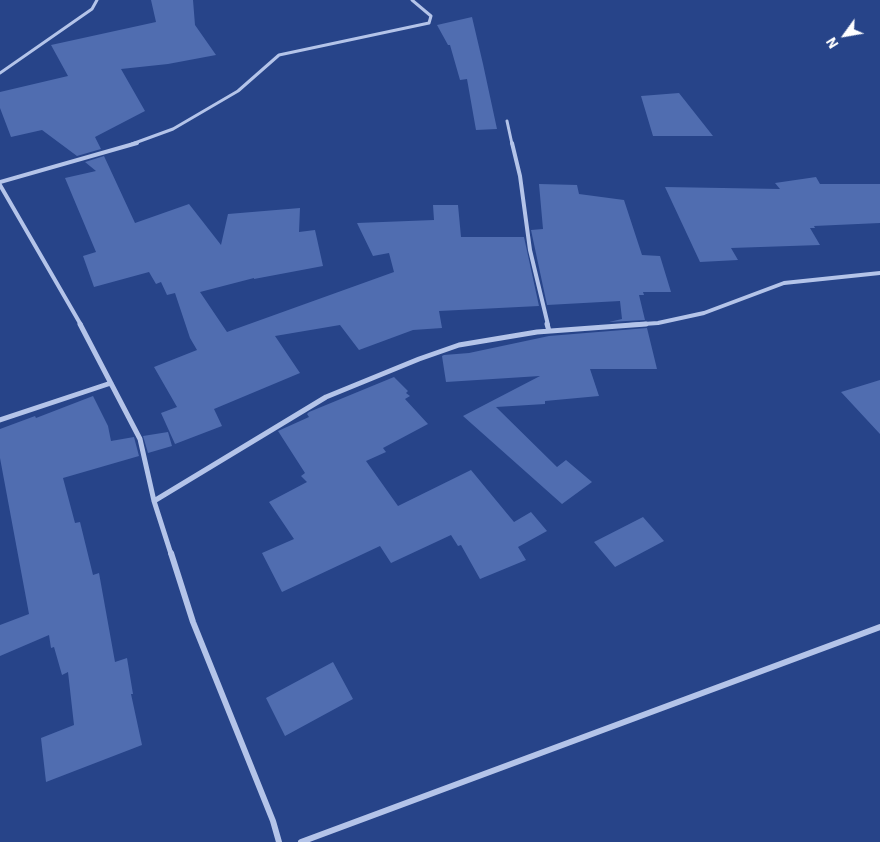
<!DOCTYPE html>
<html>
<head>
<meta charset="utf-8">
<style>
  body { margin:0 }
  #map { position:relative; width:880px; height:842px; overflow:hidden; background:#274489; font-family:"IBM Plex Sans",sans-serif }
  canvas { display:block }
  .north { position:absolute; left:820px; top:10px; width:50px; height:50px; -webkit-text-stroke:4px #274489; paint-order:stroke; rotate:238deg; font-size:14px; font-weight:700; line-height:20px; text-align:center; color:#fff }
  .north::after { content:''; display:block; margin:auto; width:18px; height:22px; background:#fff; clip-path:polygon(50% 0,100% 100%,50% 72%,0 100%) }
</style>
</head>
<body>
<div id="map">
<canvas width="880" height="842"></canvas>
<div class="north">N</div>
</div>
<script>
const g = document.querySelector('canvas').getContext('2d');
g.lineJoin = 'round';
function fill(path, color) {
  g.fillStyle = color;
  g.fill(path, 'evenodd');
}
function poly(rows) {
  const path = new Path2D();
  for (const r of rows) {
    path.moveTo(r[0], r[1]);
    for (let i = 2; i < r.length; i += 2) path.lineTo(r[i], r[i + 1]);
  }
  return path;
}
function trace(path, color, width, dash) {
  g.strokeStyle = color;
  g.lineWidth = width;
  g.lineCap = dash ? 'butt' : 'round';
  g.setLineDash(dash || []);
  g.stroke(path);
}
const building = poly([
  [151,0,193,0,195,25,216,55,168,64,121,69,145,111,95,137,101,149,77,156,42,130,11,137,0,108,0,92,68,76,51,45,156,22],
  [472,17,483,64,497,129,476,130,467,79,460,80,450,45,448,45,437,25],
  [679,93,713,136,653,136,641,96],
  [104,156,135,223,189,204,221,245,228,214,300,208,299,232,315,230,323,266,254,279,254,278,200,292,227,332,394,272,389,253,373,256,357,223,434,220,433,205,458,205,461,237,524,237,539,306,439,311,442,328,413,330,359,350,340,325,275,336,300,373,214,409,222,426,175,444,161,413,177,407,154,367,197,350,190,338,175,293,167,295,161,282,156,284,149,272,94,287,83,256,96,252,65,178,96,171,85,162],
  [816,177,820,184,880,184,880,223,814,226,815,228,810,228,820,245,731,248,738,260,700,262,665,187,780,189,775,183],
  [539,184,577,185,579,194,624,200,642,255,660,256,671,292,643,292,644,295,639,295,645,320,609,322,622,319,620,301,547,305,531,230,543,229],
  [647,328,657,369,590,369,599,396,545,401,545,404,496,407,557,467,566,460,592,482,562,504,463,416,540,376,446,382,442,356,444,355,469,353,549,336],
  [394,377,408,391,406,393,410,396,405,399,428,424,383,448,386,452,366,461,398,506,471,470,514,522,531,512,547,531,518,547,526,560,480,579,461,545,458,546,451,535,391,563,380,546,282,592,262,553,294,539,269,502,307,482,301,476,305,473,278,431,309,417,307,414,309,412],
  [880,380,880,434,841,392],
  [93,396,108,426,111,441,134,437,139,456,63,478,75,523,80,522,93,575,99,573,115,662,127,658,133,694,131,694,142,745,46,782,41,738,74,725,68,672,62,675,54,647,51,648,49,635,0,656,0,625,29,614,0,458,0,429,35,416,36,418],
  [168,432,172,446,148,453,143,436],
  [643,517,664,541,615,567,594,542],
  [333,662,353,699,285,736,266,698]
]);
const streetFar3 = poly([
  [0,73,92,9,97,0],
  [507,121,512,144],
  [132,144,173,129,238,91,279,55,429,23,431,16,412,0]
]);
const streetFar2 = poly([
  [512,143,520,176,530,250,548,325],
  [0,182,137,143],
  [0,185,81,325],
  [629,325,658,323,704,313,784,283,880,273]
]);
const streetFar1 = poly([
  [80,324,140,439,154,501,171,554],
  [547,324,549,331],
  [0,420,111,383],
  [154,501,326,397,419,359,459,345,537,332,646,324]
]);
const street = poly([
  [171,553,193,622,273,821,279,842],
  [301,842,880,627]
]);
fill(building, '#506db0');
trace(streetFar3, '#b4c4e9', 3);
trace(streetFar2, '#b4c4e9', 4);
trace(streetFar1, '#b4c4e9', 5);
trace(street, '#b4c4e9', 6);
</script>
</body>
</html>
